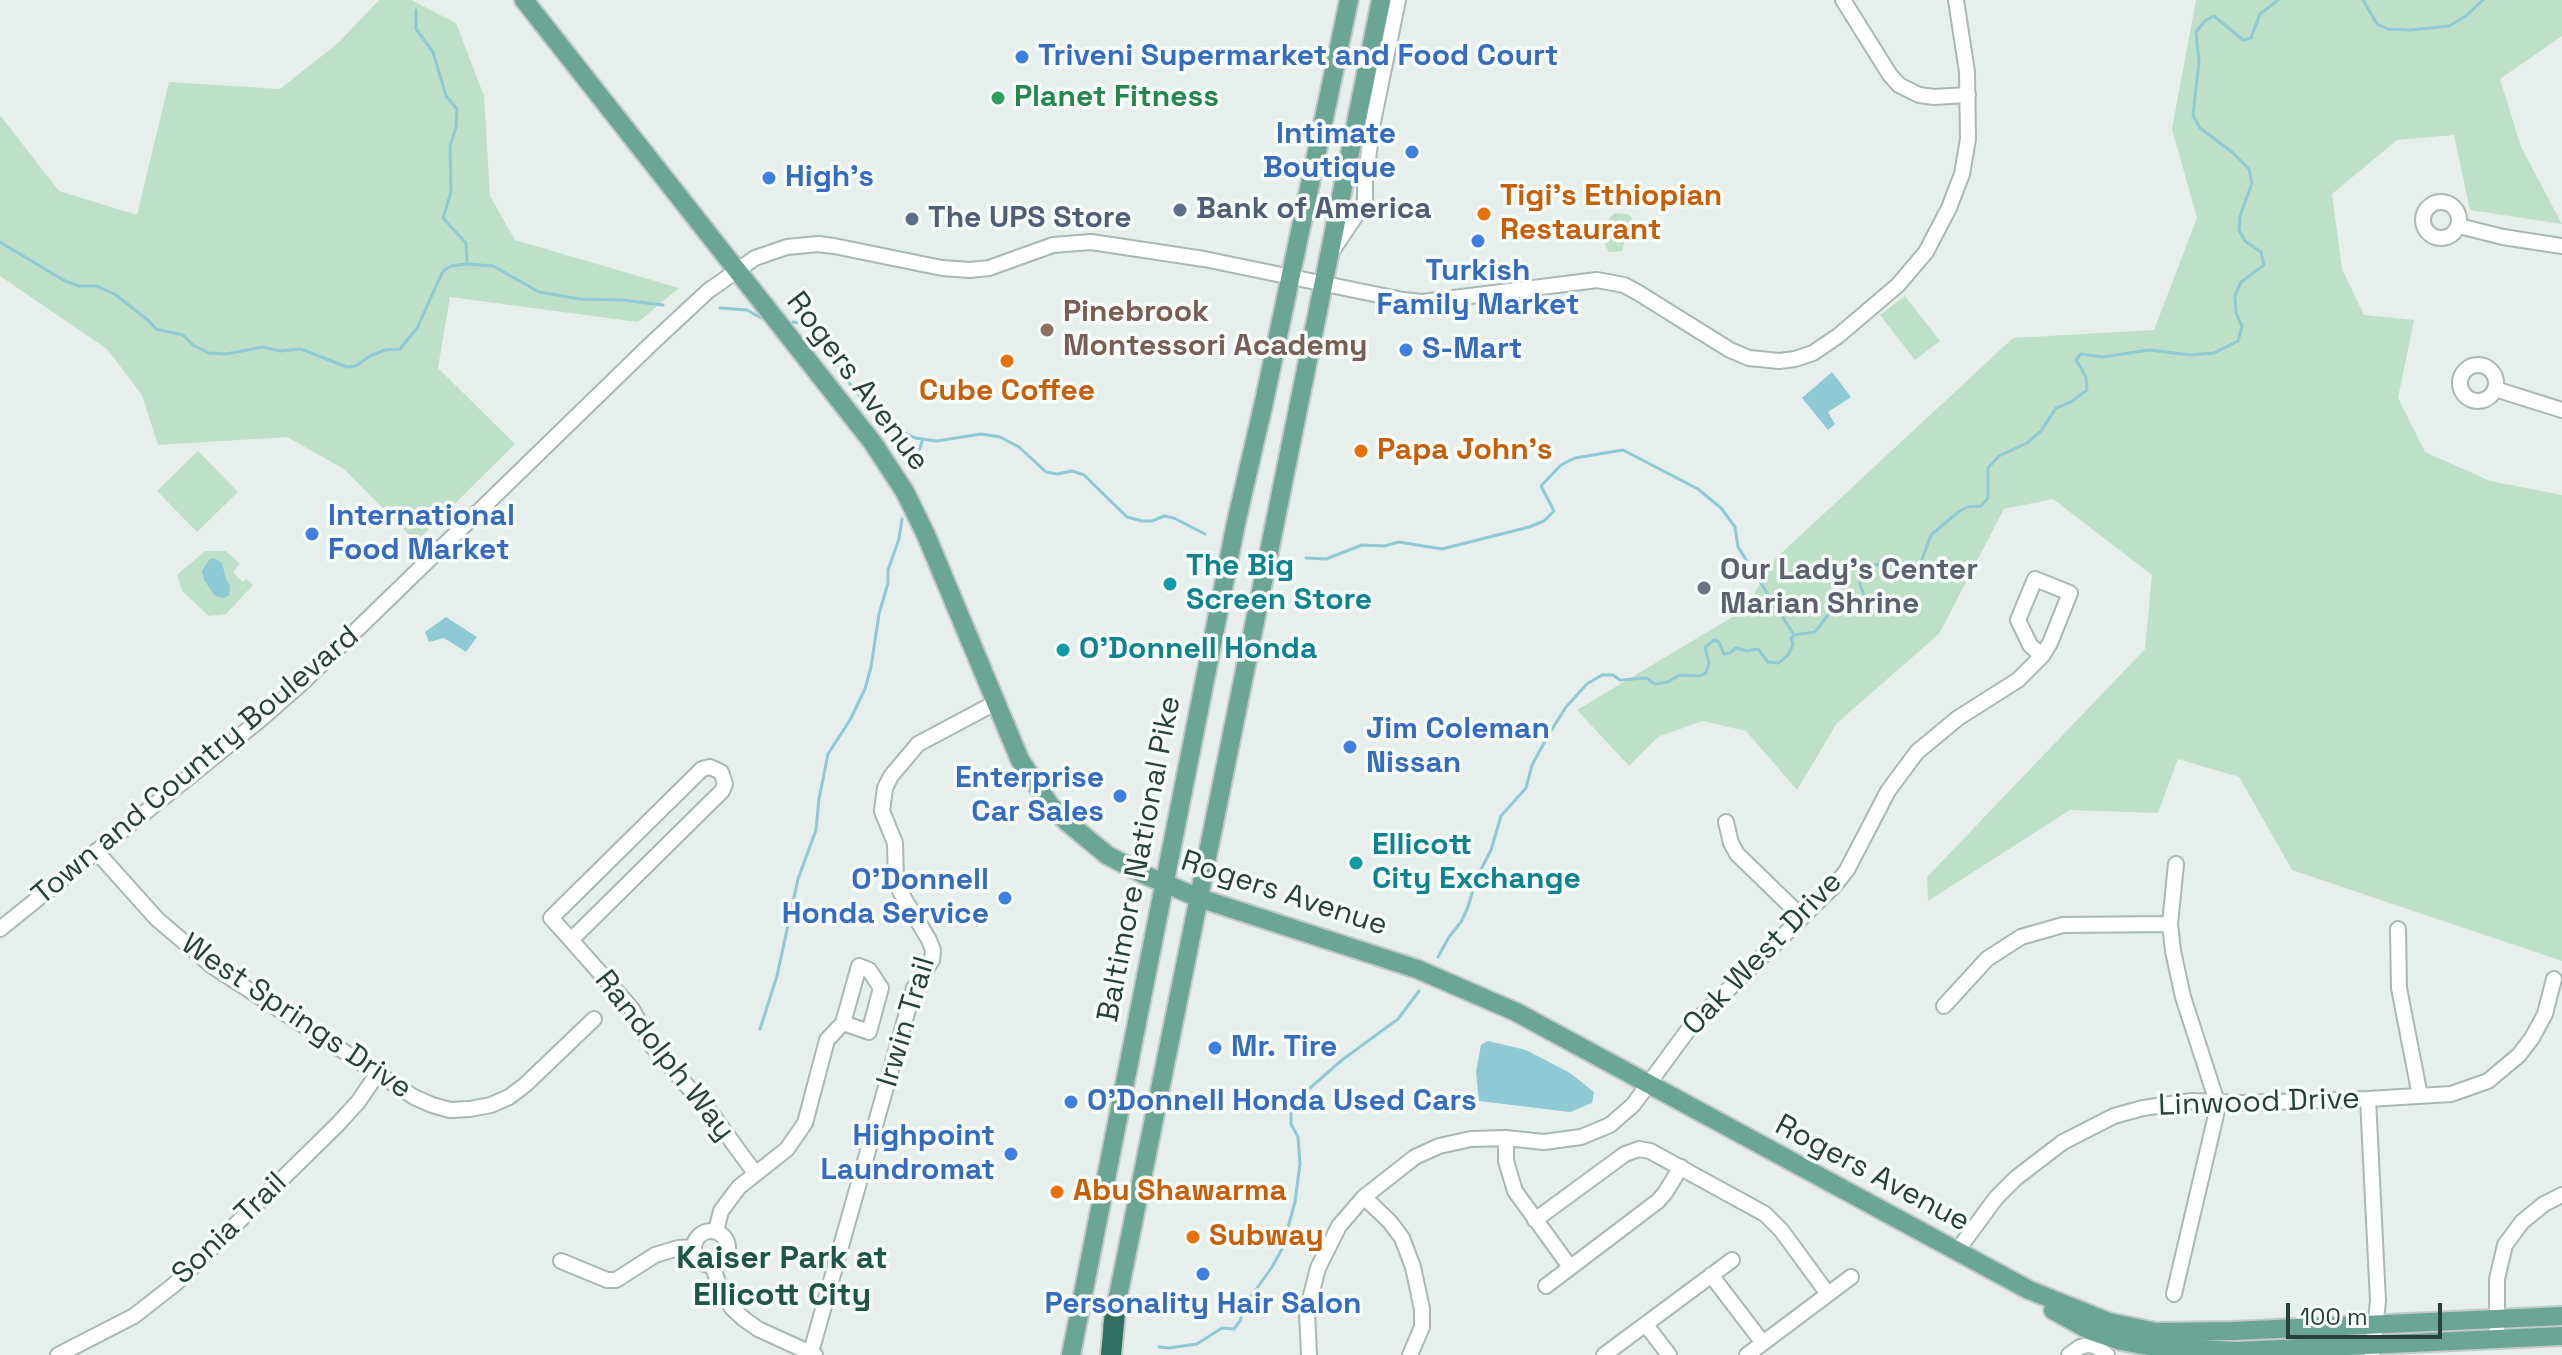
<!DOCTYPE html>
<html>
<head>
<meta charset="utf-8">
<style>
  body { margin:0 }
  #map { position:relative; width:2562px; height:1355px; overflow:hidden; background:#e6efeb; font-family:"Space Grotesk",sans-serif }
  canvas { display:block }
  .scale { position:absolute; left:2286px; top:1303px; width:156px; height:36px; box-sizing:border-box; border:4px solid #24423a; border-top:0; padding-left:10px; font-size:24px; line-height:28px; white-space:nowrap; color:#24423a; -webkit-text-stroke:6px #f7fbf9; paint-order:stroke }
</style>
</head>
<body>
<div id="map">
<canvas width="2562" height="1355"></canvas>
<div class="scale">100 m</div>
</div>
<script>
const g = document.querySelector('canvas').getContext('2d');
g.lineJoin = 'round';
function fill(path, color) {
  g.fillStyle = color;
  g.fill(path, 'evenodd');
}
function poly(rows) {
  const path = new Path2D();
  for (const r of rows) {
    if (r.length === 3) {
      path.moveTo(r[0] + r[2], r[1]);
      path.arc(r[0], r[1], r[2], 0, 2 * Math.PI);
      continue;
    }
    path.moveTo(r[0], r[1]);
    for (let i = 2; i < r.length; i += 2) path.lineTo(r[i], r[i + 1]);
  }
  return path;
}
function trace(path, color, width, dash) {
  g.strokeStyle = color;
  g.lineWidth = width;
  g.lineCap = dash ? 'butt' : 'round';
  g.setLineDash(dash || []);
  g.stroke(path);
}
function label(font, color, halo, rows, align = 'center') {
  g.font = font + ' "Space Grotesk",sans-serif';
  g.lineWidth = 7;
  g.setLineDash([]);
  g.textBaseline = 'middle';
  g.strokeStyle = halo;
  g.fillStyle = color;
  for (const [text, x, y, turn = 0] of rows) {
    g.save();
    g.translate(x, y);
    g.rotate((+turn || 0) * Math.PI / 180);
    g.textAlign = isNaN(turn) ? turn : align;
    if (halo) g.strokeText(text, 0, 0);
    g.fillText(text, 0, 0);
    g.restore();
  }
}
const green = poly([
  [379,0,411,0,456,23,484,96,490,196,515,240,679,288,638,322,450,297,438,368,515,444,416,542,344,469,287,437,158,445,142,395,107,349,0,276,0,115,59,191,137,215,169,82,280,89,338,43],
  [2196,0,2562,0,2562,36,2500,79,2521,147,2562,224,2470,210,2454,135,2397,140,2332,194,2342,269,2364,315,2414,320,2398,398,2425,452,2490,481,2562,495,2562,961,2292,870,2239,777,2178,759,2158,813,2070,810,1928,901,1927,877,2145,649,2152,575,2053,499,2004,509,1939,634,1837,723,1797,790,1746,731,1702,721,1658,737,1629,766,1577,710,1744,610,1775,559,2013,338,2154,330,2197,218,2172,129],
  [1615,213,1628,214,1632,218,1632,233,1627,233,1622,251,1609,252,1605,245,1609,218],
  [1905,296,1940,341,1915,360,1880,315],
  [198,451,238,492,197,532,157,491],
  [205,551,226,551,240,564,233,572,243,582,246,579,253,585,226,614,209,616,182,591,177,575]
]);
const water = poly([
  [1832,372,1851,397,1828,412,1835,424,1828,430,1802,398],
  [213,558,222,563,226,579,230,586,229,595,224,598,215,596,204,580,202,571,209,560],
  [446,617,477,637,466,652,444,638,429,642,425,632],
  [1488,1041,1526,1050,1570,1073,1594,1092,1592,1103,1570,1112,1479,1101,1476,1072,1481,1045]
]);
const stream = poly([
  [2363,0,2377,24,2388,29,2410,30,2449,26,2466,16,2483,0],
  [416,10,416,29,433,52,446,96,457,109,456,127,450,146,451,192,443,218,466,243,467,262],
  [0,242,65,281,79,286,97,286,116,295,149,321,156,329,183,335,193,345,209,353,226,354,263,347,280,351,301,349,347,367,356,366,370,356,385,350,400,349,417,328,443,271,451,266,467,264,493,266,539,292,580,299,622,300,663,305],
  [720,308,747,310,761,318],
  [793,322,801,323,824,341,849,383,881,421,915,438,937,441,981,434,1000,437,1019,447,1046,472,1057,474,1072,471,1084,475,1127,517,1142,521,1152,521,1164,516,1174,518,1205,534],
  [913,468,923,439],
  [1306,558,1326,559,1362,545,1384,546,1399,542,1442,549,1529,527,1544,521,1554,511,1541,486,1561,465,1575,458,1623,450,1698,489,1721,508,1735,527,1738,547,1794,635,1815,632,1828,615,1842,608,1856,608,1864,605,1865,596,1860,585,1860,574,1865,566,1888,563,1912,569,1921,562,1931,535,1957,513,1967,507,1981,506,1988,498,1988,468,1999,456,2027,443,2041,431,2056,408,2071,402,2087,390,2086,377,2076,360,2081,354,2102,357,2149,350,2190,355,2214,353,2238,341,2242,326,2236,313,2235,295,2241,282,2264,265,2261,252,2245,241,2239,230,2240,216,2252,183,2249,169,2232,152,2200,128,2193,115,2199,62,2196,32,2205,21,2214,16,2243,40,2251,38,2260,14,2278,0],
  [1438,957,1449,937,1461,922,1468,907,1476,879,1491,850,1501,816,1526,788,1532,765,1549,734,1566,707,1587,684,1602,675,1613,675,1620,680,1646,678,1655,684,1668,682,1679,675,1700,676,1706,673,1709,663,1705,647,1714,640,1719,642,1724,654,1730,653,1736,648,1747,651,1758,649,1768,662,1779,663,1788,655,1793,645,1791,638,1794,635],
  [760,1029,777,976,798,879,816,830,819,799,828,754,850,720,865,689,871,667,879,614,888,583,888,570,899,539,902,519],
  [1159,1347,1169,1348,1197,1344,1222,1328,1234,1329,1240,1321,1245,1305,1272,1267,1282,1249,1295,1202,1300,1164,1298,1137,1291,1124,1291,1108,1302,1095,1342,1060,1398,1019,1419,991]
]);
const minor = poly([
  [1843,0,1890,75,1899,85,1919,95,1934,97,1968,95],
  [2441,220,18],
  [2459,226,2503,237,2562,246],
  [1332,251,1365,202,1365,181,1373,122,1398,0],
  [2478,383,18],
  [2495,389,2562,410],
  [1726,822,1731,843,1737,854,1802,917],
  [96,851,157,919,212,966,414,1097,432,1105,450,1110,470,1109,491,1105,509,1097,525,1085,594,1019],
  [0,929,261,719,302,683,650,345,708,291,755,258,787,247,818,244,834,246,942,268,970,270,989,268,1053,245,1091,242,1204,259,1403,300,1422,302,1597,280,1624,285,1637,292,1730,350,1749,358,1779,361,1795,359,1813,353,1838,336,1898,285,1926,252,1949,208,1962,174,1968,139,1967,72,1956,0],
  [2398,929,2399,988,2420,1096],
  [571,940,551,918,702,769,710,767,721,772,725,784,722,791,571,940,632,1009,652,1046,711,1113,755,1173],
  [1944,1006,1987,959,2021,937,2063,925,2170,924],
  [2368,1099,2378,1301,2372,1355],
  [1506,1138,1506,1161,1515,1191,1570,1267],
  [1364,1197,1390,1222,1402,1238,1413,1267,1422,1309,1422,1327,1410,1355],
  [1535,1220,1625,1154,1639,1149,1650,1151,1765,1214,1781,1230,1828,1294],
  [711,1248,17],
  [716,1231,721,1211,739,1187,787,1149,805,1123,827,1040,843,1023,859,966,869,970,881,988,869,1032,843,1023],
  [1957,1251,1996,1198,2016,1178,2063,1142,2114,1116,2143,1108,2192,1101,2241,1103,2368,1099,2451,1094,2488,1081,2519,1055,2532,1038,2545,1014,2554,979],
  [561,1261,607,1280,616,1280,655,1255,678,1248,694,1247],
  [712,1265,722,1293,732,1308,744,1319,758,1329,815,1355],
  [1711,1275,1763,1343],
  [1546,1286,1658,1201,1665,1193,1681,1167],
  [2174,1294,2216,1115,2217,1102,2183,997,2173,951,2170,924,2176,864],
  [1646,1325,1669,1355],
  [2497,1338,2497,1279,2505,1245,2522,1222,2544,1204,2562,1195],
  [811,1352,914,988,932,960,933,950,929,940,901,893,896,882,895,843,882,811,885,788,891,776,918,744,995,703],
  [58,1355,134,1316,175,1284,338,1124,358,1102,378,1073],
  [1309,1355,1307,1311,1318,1268,1339,1226,1364,1197,1415,1157,1439,1146,1471,1139,1506,1138,1544,1142,1581,1137,1610,1125,1633,1105,1691,1026,1835,885,1847,870,1888,791,1917,752,1958,718,2018,680,2042,656,2030,645,2018,620,2035,579,2070,593,2050,643,2042,656],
  [1604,1355,1732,1260],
  [1747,1355,1851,1277],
  [2069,1355,2080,1347,2088,1345,2095,1346,2107,1355]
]);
const major = poly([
  [524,0,873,443,905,492,926,535,1020,760,1050,805,1067,822,1107,855,1145,875,1199,898,1417,969,1516,1012,2029,1290,2109,1322,2156,1332,2232,1331,2562,1316],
  [2053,1310,2091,1331,2121,1341,2154,1347,2237,1351,2562,1336],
  [1112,1326,1381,0],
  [1071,1355,1236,523,1264,402,1349,0]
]);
const highway = poly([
  [1111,1355,1115,1312]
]);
const markers = [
  [1022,57,8,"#3f7fe0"],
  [998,98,8,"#2e9e5b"],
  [1412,152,8,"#3f7fe0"],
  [769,178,8,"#3f7fe0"],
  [1180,210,8,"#5c6f8a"],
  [1484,214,8,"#e8710a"],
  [912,219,8,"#5c6f8a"],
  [1478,241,8,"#3f7fe0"],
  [1047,330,8,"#8d6e63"],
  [1406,350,8,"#3f7fe0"],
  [1007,361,8,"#e8710a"],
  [1361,451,8,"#e8710a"],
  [312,534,8,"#3f7fe0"],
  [1170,584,8,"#0f9aa8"],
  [1704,588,8,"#6b7280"],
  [1063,650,8,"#0f9aa8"],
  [1350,747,8,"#3f7fe0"],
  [1120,796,8,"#3f7fe0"],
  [1356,863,8,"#0f9aa8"],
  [1005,898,8,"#3f7fe0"],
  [1215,1048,8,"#3f7fe0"],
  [1071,1102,8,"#3f7fe0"],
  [1011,1154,8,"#3f7fe0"],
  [1057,1192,8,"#e8710a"],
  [1193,1237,8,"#e8710a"],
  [1203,1274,8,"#3f7fe0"]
];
const shopNames = [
  ["Triveni Supermarket and Food Court",1038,57],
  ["Intimate",1396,135,"right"],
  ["Boutique",1396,169,"right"],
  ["High's",785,178],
  ["Turkish",1478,272,"center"],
  ["Family Market",1478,306,"center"],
  ["S-Mart",1422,350],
  ["International",328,517],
  ["Food Market",328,551],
  ["Jim Coleman",1366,730],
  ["Nissan",1366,764],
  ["Enterprise",1104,779,"right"],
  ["Car Sales",1104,813,"right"],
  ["O'Donnell",989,881,"right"],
  ["Honda Service",989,915,"right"],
  ["Mr. Tire",1231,1048],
  ["O'Donnell Honda Used Cars",1087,1102],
  ["Highpoint",995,1137,"right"],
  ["Laundromat",995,1171,"right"],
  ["Personality Hair Salon",1203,1305,"center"]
];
const leisureNames = [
  ["Planet Fitness",1014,98]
];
const foodNames = [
  ["Tigi's Ethiopian",1500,197],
  ["Restaurant",1500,231],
  ["Cube Coffee",1007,392,"center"],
  ["Papa John's",1377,451],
  ["Abu Shawarma",1073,1192],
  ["Subway",1209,1237]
];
const serviceNames = [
  ["Bank of America",1196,210],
  ["The UPS Store",928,219]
];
const educationNames = [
  ["Pinebrook",1063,313],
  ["Montessori Academy",1063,347]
];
const streetNames = [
  ["Rogers Avenue",857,382,53],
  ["Town and Country Boulevard",196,766,-40],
  ["Baltimore National Pike",1140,859,-79],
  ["Rogers Avenue",1284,894,18],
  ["Oak West Drive",1763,954,-46],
  ["West Springs Drive",296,1017,34],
  ["Irwin Trail",907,1022,-73],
  ["Randolph Way",664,1056,52],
  ["Linwood Drive",2259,1103,-2],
  ["Rogers Avenue",1872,1174,28],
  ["Sonia Trail",230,1229,-44]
];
const cultureNames = [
  ["The Big",1186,567],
  ["Screen Store",1186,601],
  ["O'Donnell Honda",1079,650],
  ["Ellicott",1372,846],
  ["City Exchange",1372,880]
];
const worshipNames = [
  ["Our Lady's Center",1720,571],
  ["Marian Shrine",1720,605]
];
const neighbourhoodNames = [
  ["Kaiser Park at",782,1259],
  ["Ellicott City",782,1296]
];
fill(green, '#bfe0c8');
fill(water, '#8ec9d4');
trace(stream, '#8ec9d4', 3);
trace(minor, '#a8b8b2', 18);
trace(major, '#c2cac8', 22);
trace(highway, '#c2cac8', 24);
trace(minor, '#fff', 14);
trace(major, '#6aa596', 18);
trace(highway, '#2f6f62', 20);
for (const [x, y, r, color] of markers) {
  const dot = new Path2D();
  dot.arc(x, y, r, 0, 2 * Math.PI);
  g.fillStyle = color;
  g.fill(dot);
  trace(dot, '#f7fbf9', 3);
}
label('bold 30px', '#366cbe', '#f7fbf9', shopNames, 'left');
label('bold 30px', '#27864d', '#f7fbf9', leisureNames, 'left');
label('bold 30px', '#c56008', '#f7fbf9', foodNames, 'left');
label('bold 30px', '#4e5e75', '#f7fbf9', serviceNames, 'left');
label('bold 30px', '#785e54', '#f7fbf9', educationNames, 'left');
label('30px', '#24423a', '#f7fbf9', streetNames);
label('bold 30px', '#0d838f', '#f7fbf9', cultureNames, 'left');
label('bold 30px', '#5b616d', '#f7fbf9', worshipNames, 'left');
label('bold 32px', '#1f5548', '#f7fbf9', neighbourhoodNames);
</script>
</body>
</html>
